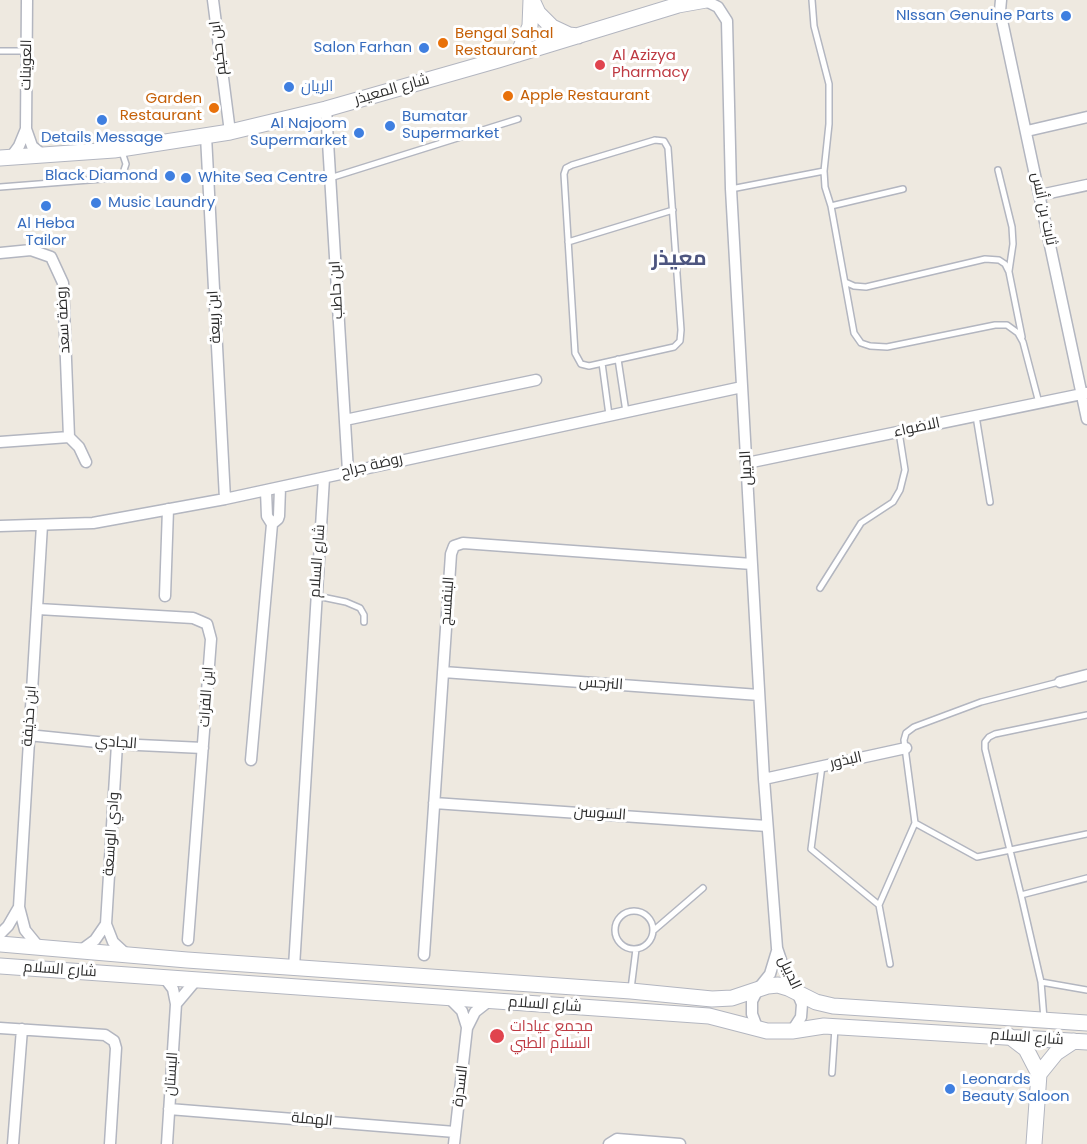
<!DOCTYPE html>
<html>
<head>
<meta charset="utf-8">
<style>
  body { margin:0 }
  canvas { display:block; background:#eee9e0 }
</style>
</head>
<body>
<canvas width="1087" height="1144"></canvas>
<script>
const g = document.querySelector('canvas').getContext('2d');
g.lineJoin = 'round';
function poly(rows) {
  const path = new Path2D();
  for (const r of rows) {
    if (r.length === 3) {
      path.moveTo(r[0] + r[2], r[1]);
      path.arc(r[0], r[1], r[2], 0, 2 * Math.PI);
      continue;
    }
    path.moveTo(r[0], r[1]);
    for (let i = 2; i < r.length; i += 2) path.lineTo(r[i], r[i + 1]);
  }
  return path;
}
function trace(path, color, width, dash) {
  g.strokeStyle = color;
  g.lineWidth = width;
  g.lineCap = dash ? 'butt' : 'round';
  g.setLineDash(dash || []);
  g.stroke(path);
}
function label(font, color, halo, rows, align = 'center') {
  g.font = font + ' Poppins,Cairo,sans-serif';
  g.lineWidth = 6;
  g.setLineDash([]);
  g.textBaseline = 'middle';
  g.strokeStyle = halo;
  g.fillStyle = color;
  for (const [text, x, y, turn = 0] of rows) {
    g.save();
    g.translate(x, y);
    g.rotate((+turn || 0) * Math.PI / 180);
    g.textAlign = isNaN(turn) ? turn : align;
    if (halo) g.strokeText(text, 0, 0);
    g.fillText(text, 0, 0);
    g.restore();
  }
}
const lane = poly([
  [812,0,814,26,829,84,829,124,824,171,825,187,831,206,854,333,861,343,870,346,887,347,995,325,1007,325,1018,333,1023,342,1039,403],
  [0,51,26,51],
  [655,140,664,141,668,148,681,330,680,341,674,347,589,366,581,364,575,353,564,174,566,168,572,165,655,140],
  [998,170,1012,227,1013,244,1009,271],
  [330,178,518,119],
  [0,187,115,178,123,173,126,164,123,155,119,152],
  [731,189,824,171],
  [831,206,903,189],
  [568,242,673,210],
  [845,282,854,286,866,287,985,259,999,260,1005,264,1009,272,1022,337],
  [618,359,626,412],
  [602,363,609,415],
  [976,416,990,502],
  [820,588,861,523,893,502,900,490,905,470,899,432],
  [317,596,346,602,360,608,364,615,364,622],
  [822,766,811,849,879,905,915,823,904,740,906,733,914,727,981,702,1059,682],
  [915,823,977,857,1087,834],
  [1087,878,1021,895,1041,982,1087,990],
  [1021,895,985,749,985,742,989,737,995,734,1087,715],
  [879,905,890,964],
  [634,930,19],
  [653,931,703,888],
  [1041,982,1044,1019],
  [631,989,636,949],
  [832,1073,835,1028]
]);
const street = poly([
  [27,0,26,129,32,146,43,155],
  [213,0,230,132],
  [704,0,718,7,727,21,731,189,764,779,777,948,785,972,797,992,802,1004,801,1017,792,1031],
  [1001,0,1000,11,1087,419],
  [326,109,348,471],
  [1027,131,1087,117],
  [206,136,225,499],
  [11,157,19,146,26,129],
  [1040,195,1087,185],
  [0,253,31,250,51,257,63,283,69,437],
  [345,420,536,380],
  [0,442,69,437,79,447,86,462],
  [747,463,1087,393],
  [272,524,278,519,279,516,280,488],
  [0,526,93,523,225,499,742,387],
  [165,596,168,509],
  [38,609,193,618,207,624,211,639,188,940],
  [443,672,759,695],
  [1060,682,1087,675],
  [28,735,117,744,203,748],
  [117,744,106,924,113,942,127,955],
  [251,760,272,524,267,516,266,491],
  [764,779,906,748],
  [434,803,767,826],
  [0,934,8,926,19,907],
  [38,946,25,930,19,907,42,525],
  [80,951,95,940,106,924],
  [424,955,451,554,454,546,463,543,752,564],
  [294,967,324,478],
  [164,977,173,989,176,1004,167,1144],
  [449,998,462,1011,467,1027],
  [176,1004,197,979],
  [0,1028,105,1035,114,1041,116,1048,110,1144],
  [758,1030,752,1014,752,1001,758,989,770,974,777,951],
  [169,1109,455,1132],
  [13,1144,22,1029],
  [454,1144,467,1028,475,1012,489,1001],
  [609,1144,617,1139,680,1144]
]);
const secondary = poly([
  [532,0,538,13,552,27,569,35,578,36],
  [518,54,530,26,531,0],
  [0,158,114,150,230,132,326,109,498,60,678,5,706,0],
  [0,944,187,960,631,991,712,999,732,998,768,986,778,985,788,988,816,1002,833,1006,1087,1023],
  [0,966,709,1016,767,1031,792,1031,824,1026,1087,1042],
  [1009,1036,1026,1049,1039,1074,1034,1144],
  [1039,1074,1056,1053,1074,1041]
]);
const markers = [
  [1066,16,6,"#3f7fe0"],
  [443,43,6,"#e8710a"],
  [424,48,6,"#3f7fe0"],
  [600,65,6,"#e0444e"],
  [289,87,6,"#3f7fe0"],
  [508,96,6,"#e8710a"],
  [214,108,6,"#e8710a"],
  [102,120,6,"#3f7fe0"],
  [390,126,6,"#3f7fe0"],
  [359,133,6,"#3f7fe0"],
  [170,176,6,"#3f7fe0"],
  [186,178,6,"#3f7fe0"],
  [96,203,6,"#3f7fe0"],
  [46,206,6,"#3f7fe0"],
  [497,1036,8,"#e0444e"],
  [950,1089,6,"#3f7fe0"]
];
const shopNames = [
  ["NIssan Genuine Parts",1054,16,"right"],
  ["Salon Farhan",412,48,"right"],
  ["الريان",301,87],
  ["Bumatar",402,117],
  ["Supermarket",402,134],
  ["Al Najoom",347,124,"right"],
  ["Supermarket",347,141,"right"],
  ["Details Message",102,138,"center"],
  ["Black Diamond",158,176,"right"],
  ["White Sea Centre",198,178],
  ["Music Laundry",108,203],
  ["Al Heba",46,224,"center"],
  ["Tailor",46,241,"center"],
  ["Leonards",962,1080],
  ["Beauty Saloon",962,1097]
];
const foodNames = [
  ["Bengal Sahal",455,34],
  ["Restaurant",455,51],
  ["Apple Restaurant",520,96],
  ["Garden",202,99,"right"],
  ["Restaurant",202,116,"right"]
];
const streetNames = [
  ["ابن حكيم",219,48,-97],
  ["العوينات",27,65,-89],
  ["شارع المعيذر",392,90,-16],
  ["ثابت بن أنس",1043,209,78],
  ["ابن حاطب",337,290,-93],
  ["ابن ربيعة",215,317,-93],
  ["روضة سعد",64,320,-93],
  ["الاضواء",917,428,-12],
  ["روضة جراح",372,466,-13],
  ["الديبل",747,468,-93],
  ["شارع السلام",318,561,-86],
  ["البنفسج",448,601,-86],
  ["النرجس",601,684,4],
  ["ابن الفرات",207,697,-86],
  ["ابن حذيفة",30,716,-86],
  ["الجادي",116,743,4],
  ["البذور",846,761,-13],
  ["السوسن",600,814,4],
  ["وادي الوسعة",112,834,-86],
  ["شارع السلام",60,970,4],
  ["الديبل",789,973,65],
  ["شارع السلام",545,1005,4],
  ["شارع السلام",1027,1038,4],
  ["البستان",172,1074,-86],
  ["السدرة",461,1086,-83],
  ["الهملة",312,1120,5]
];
const healthNames = [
  ["Al Azizya",612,56],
  ["Pharmacy",612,73],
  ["مجمع عيادات",510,1027],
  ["السلام الطبي",510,1044]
];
const districtNames = [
  ["معيذر",679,260]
];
trace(lane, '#b3b6c0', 8);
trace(street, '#b3b6c0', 13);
trace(secondary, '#b3b6c0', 17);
trace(lane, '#fff', 5);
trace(street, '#fff', 10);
trace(secondary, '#fff', 15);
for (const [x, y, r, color] of markers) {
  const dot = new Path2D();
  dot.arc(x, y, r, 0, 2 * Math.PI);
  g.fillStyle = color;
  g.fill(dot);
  trace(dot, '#fff', 2);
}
label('15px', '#366cbe', '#fff', shopNames, 'left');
label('15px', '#c56008', '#fff', foodNames, 'left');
label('15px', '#2d2d2d', '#fff', streetNames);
label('15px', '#be3a42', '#fff', healthNames, 'left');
label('bold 21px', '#4d557f', '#fff', districtNames);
</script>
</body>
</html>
